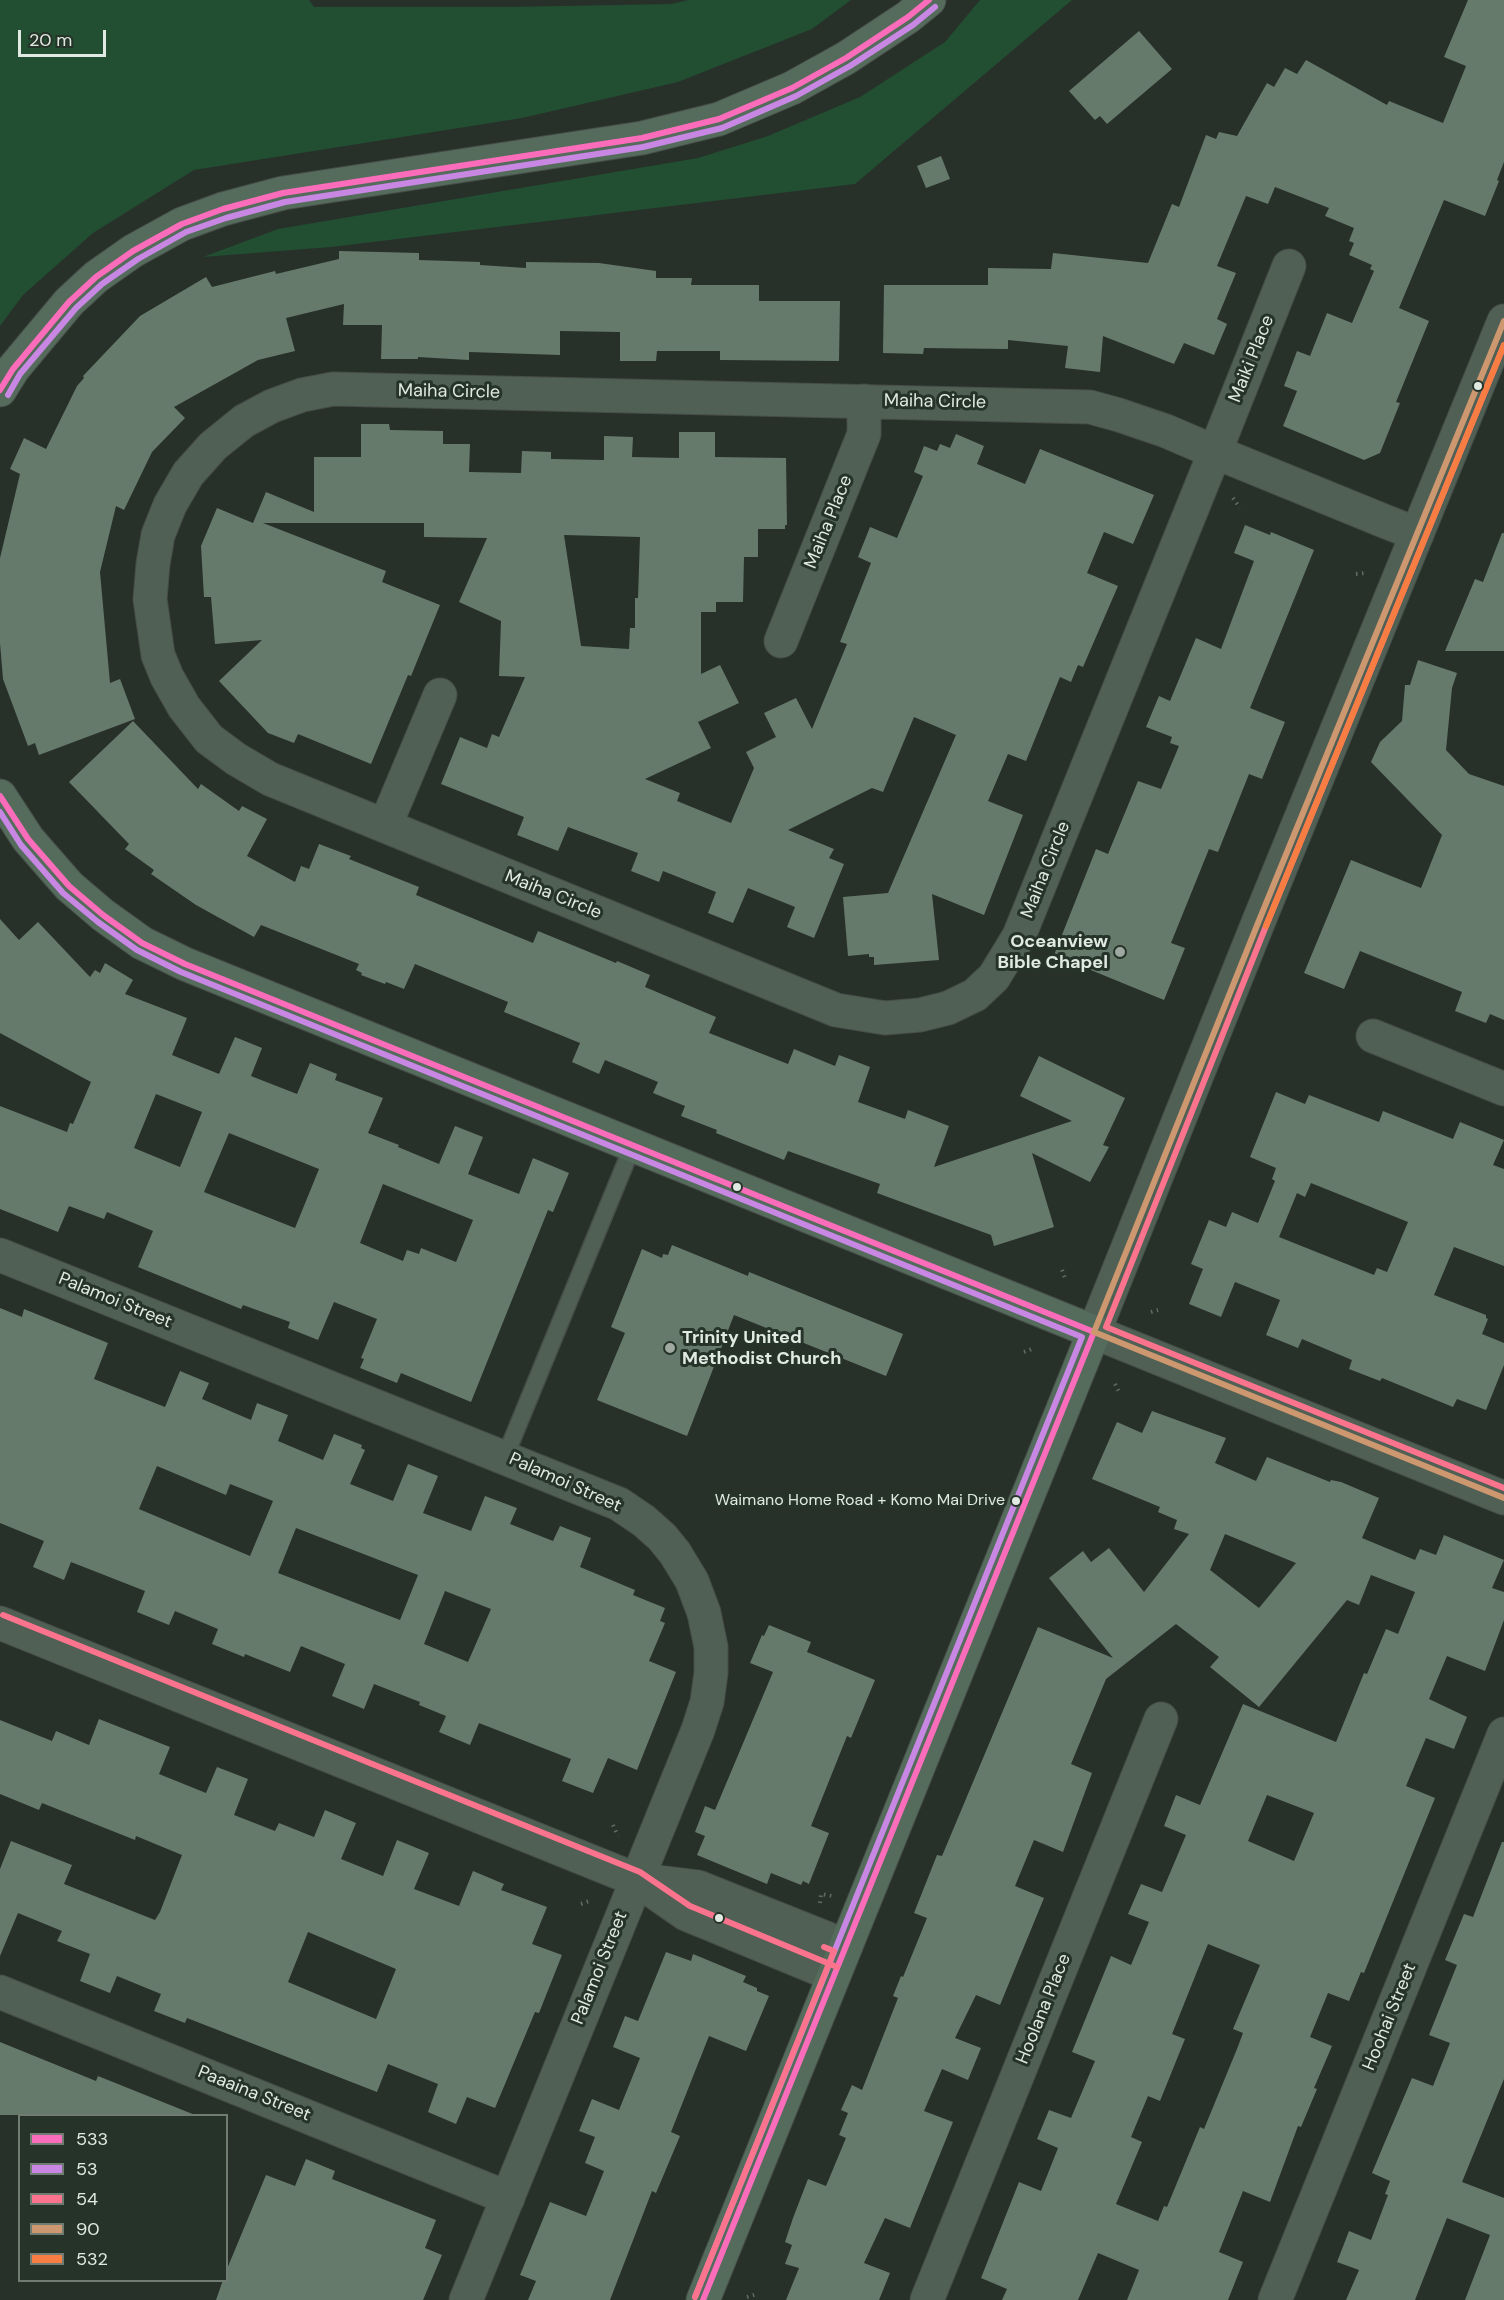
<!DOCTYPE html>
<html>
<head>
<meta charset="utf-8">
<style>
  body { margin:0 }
  #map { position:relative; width:1504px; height:2300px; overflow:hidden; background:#28302a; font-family:"DM Sans",sans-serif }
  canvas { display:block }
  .legend { position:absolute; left:18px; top:2114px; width:210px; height:168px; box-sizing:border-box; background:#253328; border:2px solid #707c72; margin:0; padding:8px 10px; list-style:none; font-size:18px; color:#e0e9e2 }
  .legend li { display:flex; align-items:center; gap:12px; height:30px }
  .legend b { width:30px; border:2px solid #707c72 }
  .scale { position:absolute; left:18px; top:30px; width:88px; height:27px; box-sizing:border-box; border:3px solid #e0e9e2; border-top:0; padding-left:8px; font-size:18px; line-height:21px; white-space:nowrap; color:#e0e9e2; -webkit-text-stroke:4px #253328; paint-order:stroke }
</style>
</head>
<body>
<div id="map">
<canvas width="1504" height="2300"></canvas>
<ul class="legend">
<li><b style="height:8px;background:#fb6dba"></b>533</li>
<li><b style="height:8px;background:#c787e3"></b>53</li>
<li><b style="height:8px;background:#fc738d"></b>54</li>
<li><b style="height:8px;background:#cd976f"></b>90</li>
<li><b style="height:8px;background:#f77d43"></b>532</li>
</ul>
<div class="scale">20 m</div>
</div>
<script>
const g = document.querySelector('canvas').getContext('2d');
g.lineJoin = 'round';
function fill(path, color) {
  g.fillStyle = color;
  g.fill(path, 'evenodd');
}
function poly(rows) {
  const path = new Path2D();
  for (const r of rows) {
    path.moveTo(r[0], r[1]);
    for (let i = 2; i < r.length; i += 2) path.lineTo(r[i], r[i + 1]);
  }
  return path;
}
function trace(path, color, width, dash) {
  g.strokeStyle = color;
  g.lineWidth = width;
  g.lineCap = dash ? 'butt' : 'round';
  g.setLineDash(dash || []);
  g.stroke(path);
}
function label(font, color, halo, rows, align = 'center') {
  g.font = font + ' "DM Sans",sans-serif';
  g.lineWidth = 6;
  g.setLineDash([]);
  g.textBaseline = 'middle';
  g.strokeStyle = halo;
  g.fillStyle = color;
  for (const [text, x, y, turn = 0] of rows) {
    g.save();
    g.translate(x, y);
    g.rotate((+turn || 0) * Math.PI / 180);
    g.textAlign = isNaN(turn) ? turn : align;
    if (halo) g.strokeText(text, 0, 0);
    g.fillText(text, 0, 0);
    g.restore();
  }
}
const green = poly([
  [0,0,309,0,314,7,506,7,671,4,688,0,851,0,812,29,678,82,522,118,194,170,93,233,23,295,0,326],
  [980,0,1072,0,855,184,331,247,203,257,278,229,698,158,768,136,860,97,945,42]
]);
const building = poly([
  [1468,0,1504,0,1504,162,1497,180,1499,181,1485,216,1444,200,1399,308,1429,321,1396,402,1400,403,1380,453,1364,460,1283,426,1297,391,1284,386,1297,351,1310,356,1327,313,1352,323,1374,271,1370,269,1372,265,1349,255,1354,243,1349,241,1354,228,1325,216,1329,208,1275,187,1268,204,1246,196,1217,266,1236,273,1217,319,1227,324,1214,355,1184,343,1174,364,1103,336,1100,372,1065,368,1068,346,1008,340,1008,349,924,348,923,354,883,353,884,285,988,285,988,268,1051,269,1053,253,1148,263,1172,204,1179,207,1206,135,1216,139,1219,132,1237,136,1267,83,1274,87,1285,68,1297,74,1306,60,1387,105,1389,101,1443,123,1466,66,1444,57],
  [1139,31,1172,69,1107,124,1100,116,1095,120,1069,91],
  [941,156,950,179,926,188,917,166],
  [339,251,419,253,419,260,480,262,480,265,526,268,526,262,599,263,656,271,656,278,692,278,691,285,759,285,759,301,840,301,839,361,720,360,720,351,657,351,656,361,620,361,620,332,560,331,560,355,469,352,469,360,418,357,418,359,381,359,382,325,343,325,344,304,286,318,295,351,258,360,174,407,185,418,152,452,124,510,116,506,100,572,110,683,120,679,135,719,39,755,35,743,28,746,3,679,0,643,0,558,20,474,10,469,24,438,46,449,77,386,84,378,83,376,140,316,206,277,212,287,275,271,276,274,339,259],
  [361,424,389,424,390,430,443,431,443,444,470,444,469,472,521,473,522,451,551,452,551,459,604,460,604,436,633,437,632,457,679,458,679,432,715,432,715,457,786,458,787,525,785,525,785,529,758,529,758,557,744,557,743,602,716,602,716,612,701,612,701,674,720,665,739,703,698,722,711,748,645,779,680,793,677,801,731,823,754,768,746,752,776,737,764,713,796,698,812,729,847,644,840,642,871,563,858,557,870,527,897,538,923,476,914,472,924,446,937,451,940,444,950,448,956,434,984,446,977,464,1025,484,1040,449,1154,495,1133,544,1104,532,1087,573,1118,586,1083,667,1078,665,1071,682,1060,677,1026,761,1008,754,988,801,1023,815,984,915,932,894,939,960,874,965,874,957,869,957,869,954,848,956,843,897,888,893,956,735,914,717,883,792,872,788,788,830,834,849,829,858,844,864,814,938,787,927,795,907,748,888,733,923,708,913,716,892,663,871,659,882,631,871,638,853,568,827,558,851,517,835,524,817,441,784,460,737,487,748,492,734,499,737,525,677,499,676,501,621,459,602,487,538,424,537,424,523,263,523,386,571,382,582,440,605,411,676,408,675,371,764,298,734,294,743,268,733,219,681,262,640,215,644,211,597,204,597,201,546,217,508,253,523,266,492,314,512,314,457,361,457],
  [564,535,640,537,638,598,635,598,635,628,630,628,629,649,581,646],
  [1245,525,1270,535,1271,532,1314,550,1250,708,1285,722,1262,779,1249,774,1218,852,1209,849,1171,943,1185,948,1164,1000,1054,955,1096,849,1108,854,1138,781,1161,789,1179,746,1170,743,1172,737,1146,727,1159,696,1170,701,1196,638,1221,649,1254,561,1234,553],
  [1502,533,1504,533,1504,651,1445,651,1475,579,1483,582],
  [1418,660,1457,673,1452,688,1446,750,1469,774,1504,786,1504,1020,1490,1014,1486,1023,1455,1011,1462,992,1360,951,1344,989,1304,973,1351,860,1421,888,1442,835,1371,762,1380,742,1402,721,1405,685,1410,685],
  [133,721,198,789,201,784,239,811,242,806,267,819,247,856,295,882,301,866,309,869,319,844,351,856,349,859,419,887,416,895,533,943,538,931,616,963,617,961,650,975,645,987,716,1017,709,1033,788,1064,794,1049,835,1066,839,1055,870,1067,858,1102,905,1119,908,1110,949,1126,934,1167,1072,1121,1020,1096,1039,1056,1125,1098,1103,1145,1109,1147,1090,1182,1032,1153,1054,1227,994,1246,991,1235,877,1193,880,1184,788,1151,784,1160,716,1133,717,1130,681,1116,685,1106,653,1093,658,1082,605,1060,599,1074,572,1062,580,1043,504,1012,508,1002,415,964,404,989,386,982,385,984,361,975,362,973,356,970,359,964,261,925,254,937,196,905,151,874,154,870,125,849,129,844,69,782],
  [0,919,19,940,38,922,90,977,95,970,100,973,105,963,133,980,125,994,187,1018,172,1055,219,1074,235,1037,262,1048,251,1076,297,1094,310,1063,337,1074,335,1080,383,1098,368,1133,399,1145,398,1147,439,1164,455,1126,483,1137,468,1174,519,1194,533,1158,569,1173,553,1212,548,1210,471,1402,401,1373,397,1383,360,1368,364,1359,361,1358,377,1319,334,1302,318,1340,288,1328,290,1322,243,1305,241,1309,138,1267,153,1231,107,1212,104,1219,69,1206,58,1232,0,1209,0,1106,67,1132,70,1123,73,1124,91,1082,0,1033],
  [156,1094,202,1112,180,1167,134,1148],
  [229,1133,319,1169,295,1228,204,1192],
  [383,1184,473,1220,456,1262,421,1248,419,1254,407,1250,403,1261,360,1243],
  [1276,1092,1305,1104,1309,1095,1379,1122,1383,1111,1453,1139,1460,1122,1504,1140,1493,1165,1504,1169,1504,1266,1454,1247,1434,1295,1486,1315,1486,1318,1488,1319,1482,1334,1504,1343,1504,1365,1486,1410,1457,1399,1453,1407,1382,1378,1380,1381,1349,1369,1352,1360,1302,1339,1298,1348,1266,1335,1280,1300,1235,1282,1221,1317,1189,1304,1203,1269,1191,1264,1209,1220,1226,1227,1232,1212,1258,1223,1275,1181,1272,1179,1276,1168,1250,1157],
  [1311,1183,1408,1222,1387,1272,1377,1268,1374,1275,1279,1237,1297,1193,1305,1197],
  [672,1245,748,1276,749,1272,903,1334,886,1376,734,1315,687,1436,597,1400,625,1333,611,1327,642,1249,662,1258,663,1254,668,1255],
  [0,1308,22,1317,24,1309,108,1343,94,1379,165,1407,180,1371,209,1383,202,1399,251,1420,257,1403,288,1415,278,1441,323,1460,334,1434,362,1445,361,1448,365,1450,350,1484,393,1501,408,1464,438,1476,423,1513,471,1531,485,1496,517,1508,510,1524,553,1541,560,1526,591,1538,580,1567,635,1590,633,1595,665,1608,660,1621,665,1623,649,1661,676,1672,637,1770,608,1758,593,1793,562,1781,571,1759,479,1723,470,1745,439,1732,446,1716,419,1705,420,1702,374,1684,364,1709,332,1696,345,1664,301,1646,290,1672,245,1654,244,1657,212,1644,218,1629,175,1611,169,1625,137,1612,145,1591,71,1562,64,1580,33,1567,44,1541,0,1523],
  [157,1466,226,1495,230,1484,273,1501,250,1556,139,1509],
  [296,1528,418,1575,400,1620,278,1573],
  [445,1591,491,1609,468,1662,424,1644],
  [1152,1411,1226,1438,1215,1463,1256,1481,1267,1457,1330,1482,1331,1480,1341,1482,1379,1498,1362,1538,1415,1560,1420,1549,1436,1555,1444,1535,1504,1560,1492,1588,1504,1592,1504,1620,1485,1671,1447,1656,1429,1699,1467,1717,1454,1749,1426,1738,1406,1786,1435,1798,1364,1973,1361,1972,1349,2001,1328,1993,1310,2037,1332,2046,1314,2088,1317,2089,1301,2127,1298,2126,1270,2202,1243,2191,1219,2252,1243,2262,1228,2300,1127,2300,1139,2270,1098,2253,1078,2300,1002,2300,1007,2289,981,2278,1019,2182,1041,2191,1058,2148,1037,2139,1049,2110,1071,2118,1095,2061,1072,2052,1111,1956,1131,1965,1149,1922,1128,1914,1141,1884,1162,1892,1186,1835,1164,1826,1176,1795,1200,1805,1243,1704,1336,1742,1364,1673,1367,1674,1386,1629,1398,1634,1415,1592,1371,1575,1359,1605,1347,1600,1259,1707,1210,1667,1219,1657,1176,1624,1106,1679,1071,1764,1092,1773,1063,1852,1034,1840,1015,1886,1044,1898,1000,2005,976,1995,955,2038,981,2048,968,2080,942,2069,924,2111,953,2122,910,2228,885,2218,864,2263,890,2273,879,2300,786,2300,799,2268,785,2264,792,2245,785,2242,793,2218,808,2179,826,2186,846,2138,839,2135,848,2113,841,2110,852,2085,862,2090,898,1998,893,1996,901,1976,903,1977,927,1918,914,1913,937,1855,942,1856,1038,1627,1113,1658,1049,1578,1083,1551,1091,1562,1109,1548,1144,1592,1189,1534,1174,1529,1177,1520,1158,1512,1160,1507,1092,1479,1117,1422,1142,1433],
  [1225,1534,1296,1563,1259,1608,1210,1570],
  [1267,1795,1314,1813,1294,1861,1248,1841],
  [1208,1944,1260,1965,1233,2029,1243,2033,1237,2049,1204,2129,1200,2127,1167,2207,1164,2206,1158,2221,1116,2204,1142,2142,1131,2137,1148,2096,1160,2101,1185,2039,1172,2034],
  [769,1625,811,1642,807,1652,875,1680,851,1738,847,1736,811,1826,829,1833,809,1884,803,1881,801,1885,771,1873,767,1884,697,1855,705,1836,695,1832,705,1806,715,1810,773,1672,750,1663,762,1635,764,1636],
  [99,1719,170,1747,159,1774,206,1793,217,1767,248,1779,234,1815,275,1831,279,1823,314,1837,325,1810,356,1823,341,1859,383,1876,397,1840,429,1853,414,1889,459,1906,473,1871,504,1884,501,1890,547,1907,532,1944,562,1955,539,2013,535,2012,495,2108,467,2097,456,2124,428,2112,438,2084,388,2064,377,2092,187,2018,185,2023,154,2011,161,1994,117,1976,110,1993,80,1981,90,1954,57,1941,62,1931,18,1913,0,1956,0,1869,11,1841,72,1865,64,1884,155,1920,160,1912,182,1855,136,1836,135,1840,42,1803,39,1810,0,1794,0,1720,52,1741,56,1731,89,1745],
  [308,1932,396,1969,376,2019,288,1982],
  [1502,1842,1504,1842,1504,2079,1462,2182,1504,2198,1504,2300,1465,2300,1490,2235,1447,2218,1415,2300,1346,2300,1359,2270,1337,2262,1349,2231,1371,2240,1388,2195,1385,2194,1390,2181,1372,2173,1384,2144,1412,2078,1433,2086,1450,2043,1429,2035,1457,1965,1445,1960,1464,1914,1473,1917],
  [666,1952,691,1961,693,1954,746,1976,743,1982,757,1988,757,1991,769,1996,746,2051,709,2036,671,2132,680,2136,656,2193,652,2191,610,2300,528,2300,536,2281,520,2275,550,2202,586,2216,604,2171,585,2163,595,2137,579,2131,592,2099,619,2110,640,2058,613,2047,625,2016,638,2021],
  [0,2042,96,2081,98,2076,195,2115,0,2115],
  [306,2159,335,2171,332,2179,436,2220,425,2248,442,2255,423,2300,216,2300,223,2280,226,2280,227,2269,266,2175,295,2186]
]);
const path = poly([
  [1233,498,1240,508],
  [1356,574,1365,573],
  [1062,1270,1065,1278],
  [1151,1312,1158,1310],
  [1024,1352,1032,1349],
  [1115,1384,1120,1394],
  [613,1825,618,1836],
  [820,1903,821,1894,832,1896],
  [581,1904,592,1900],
  [747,2297,758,2294]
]);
const service = poly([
  [505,1457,633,1145]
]);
const minor = poly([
  [1289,266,1215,452,1019,936,994,977,975,995,948,1008,920,1015,885,1018,836,1010,270,779,236,759,209,739,184,707,167,677,158,655,150,599,153,564,158,535,170,505,188,474,213,446,244,421,272,406,302,395,333,389,1090,407,1119,415,1166,431,1215,452,1384,521,1417,534],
  [781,641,864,434,864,401],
  [385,826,440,695],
  [1373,1036,1504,1089],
  [0,1255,619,1504,644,1521,662,1537,675,1553,692,1581,704,1613,711,1647,711,1673,707,1702,698,1730,466,2300],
  [0,1992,508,2198],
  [927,2300,1161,1719],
  [1275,2300,1504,1734]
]);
const tertiary = poly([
  [1504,321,1258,923,1094,1332,1504,1498],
  [0,1623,637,1880,686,1914,834,1975],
  [641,1880,698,1887,846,1946]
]);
const secondary = poly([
  [0,390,13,369,69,302,96,277,133,251,182,224,223,209,283,193,642,138,719,119,792,88,846,58,908,17,929,0],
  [0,796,28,839,69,886,103,915,142,943,185,964,1094,1332,703,2300]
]);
const bus1 = poly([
  [0,390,13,369,69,302,96,277,133,251,182,224,223,209,283,193,642,138,719,119,792,88,846,58,908,17,929,0],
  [0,796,28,839,69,886,103,915,142,943,185,964,1094,1332,703,2300]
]);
const bus2 = poly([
  [8,395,20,374,76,308,102,284,138,259,186,232,226,218,285,202,643,147,722,128,796,96,850,66,913,25,935,7],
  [0,812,21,845,63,893,98,922,137,950,181,972,1082,1337,695,2297]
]);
const bus3 = poly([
  [1504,345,1266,926,1106,1327,1504,1488],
  [3,1615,640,1872,690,1906,837,1967],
  [695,2297,834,1951,824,1947]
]);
const bus4 = poly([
  [1504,321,1258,923,1094,1332,1504,1498]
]);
const bus5 = poly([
  [1266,926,1504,345]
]);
const markers = [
  [1478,386,5,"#e0e9e2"],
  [1120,952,6,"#a0a8a2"],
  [737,1187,5,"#e0e9e2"],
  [670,1348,6,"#a0a8a2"],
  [1016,1501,5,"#e0e9e2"],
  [719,1918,5,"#e0e9e2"]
];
const busNames = [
  ["Waimano Home Road + Komo Mai Drive",1005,1501]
];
const streetNames = [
  ["Maiki Place",1252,359,-68],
  ["Maiha Circle",449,392,1],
  ["Maiha Circle",935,402,1],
  ["Maiha Place",829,522,-68],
  ["Maiha Circle",1046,870,-68],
  ["Maiha Circle",553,895,22],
  ["Palamoi Street",115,1301,22],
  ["Palamoi Street",565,1483,24],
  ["Palamoi Street",600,1968,-68],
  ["Hoolana Place",1044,2009,-68],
  ["Hoohai Street",1390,2017,-68],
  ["Paaaina Street",254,2094,22]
];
const poiNames = [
  ["Oceanview",1108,942],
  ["Bible Chapel",1108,963],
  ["Trinity United",682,1338,"left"],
  ["Methodist Church",682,1359,"left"]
];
fill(green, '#224e31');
fill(building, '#667a6b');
trace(service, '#464d48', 19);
trace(minor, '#464d48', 35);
trace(tertiary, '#464d48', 35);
trace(secondary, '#464d48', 35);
trace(path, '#606c64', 4, [1.5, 4.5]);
trace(service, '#506054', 16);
trace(minor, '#506054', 33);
trace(tertiary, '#506054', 33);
trace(secondary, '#556c5c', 33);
trace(bus1, '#fb6dba', 6);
trace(bus2, '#c787e3', 6);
trace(bus3, '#fc738d', 6);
trace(bus4, '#cd976f', 6);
trace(bus5, '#f77d43', 6);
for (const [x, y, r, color] of markers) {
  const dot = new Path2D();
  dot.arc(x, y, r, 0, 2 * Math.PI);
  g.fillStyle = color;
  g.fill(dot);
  trace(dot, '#253328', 2);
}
label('16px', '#e0e9e2', '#253328', busNames, 'right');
label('18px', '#e0e9e2', '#253328', streetNames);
label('bold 18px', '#e0e9e2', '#253328', poiNames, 'right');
</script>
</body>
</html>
